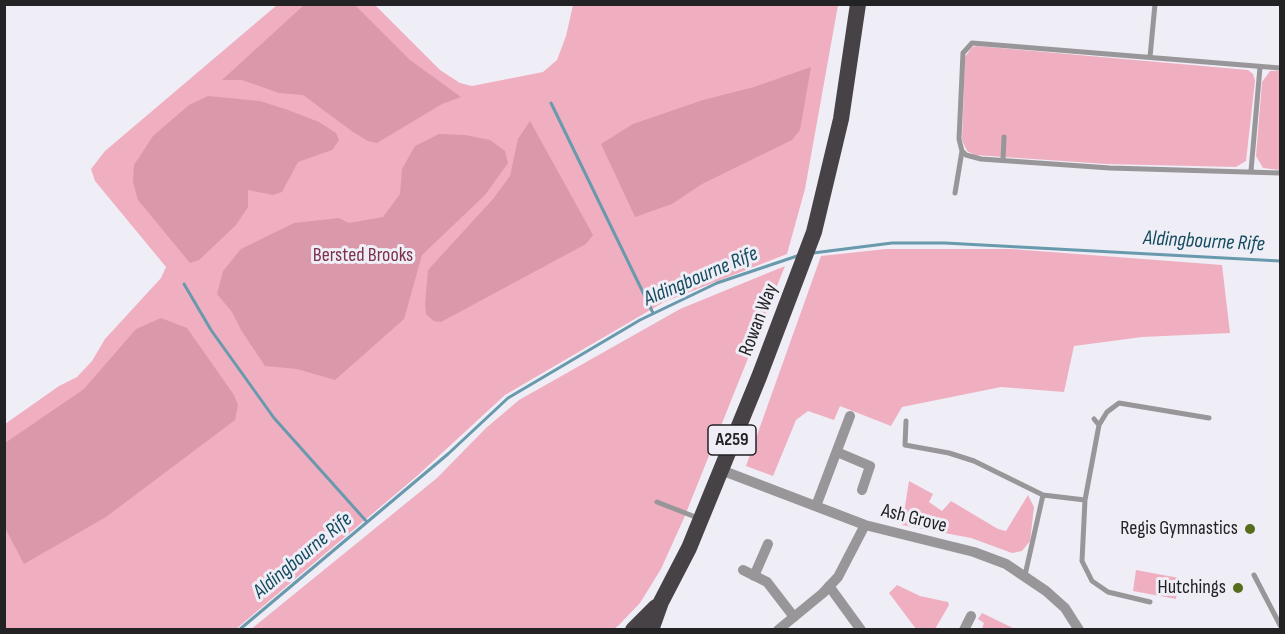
<!DOCTYPE html>
<html>
<head>
<meta charset="utf-8">
<style>
  body { margin:0 }
  #map { position:relative; width:1285px; height:634px; overflow:hidden; background:#efedf5; font-family:"Sofia Sans Condensed",sans-serif }
  canvas { display:block }
  .frame { position:absolute; inset:0; border:6px solid #232225; pointer-events:none }
</style>
</head>
<body>
<div id="map">
<canvas width="1285" height="634"></canvas>
<div class="frame"></div>
</div>
<script>
const g = document.querySelector('canvas').getContext('2d');
g.lineJoin = 'round';
function fill(path, color) {
  g.fillStyle = color;
  g.fill(path, 'evenodd');
}
function poly(rows) {
  const path = new Path2D();
  for (const r of rows) {
    path.moveTo(r[0], r[1]);
    for (let i = 2; i < r.length; i += 2) path.lineTo(r[i], r[i + 1]);
  }
  return path;
}
function trace(path, color, width, dash) {
  g.strokeStyle = color;
  g.lineWidth = width;
  g.lineCap = dash ? 'butt' : 'round';
  g.setLineDash(dash || []);
  g.stroke(path);
}
function label(font, color, halo, rows, align = 'center') {
  g.font = font + ' "Sofia Sans Condensed",sans-serif';
  g.lineWidth = 6;
  g.setLineDash([]);
  g.textBaseline = 'middle';
  g.strokeStyle = halo;
  g.fillStyle = color;
  for (const [text, x, y, turn = 0] of rows) {
    g.save();
    g.translate(x, y);
    g.rotate((+turn || 0) * Math.PI / 180);
    g.textAlign = isNaN(turn) ? turn : align;
    if (halo) g.strokeText(text, 0, 0);
    g.fillText(text, 0, 0);
    g.restore();
  }
}
const green = poly([
  [277,5,375,5,440,70,460,83,472,86,543,72,557,60,566,36,573,5,838,5,805,189,787,254,664,302,505,395,417,476,236,629,5,630,5,424,59,386,77,377,92,361,105,339,161,278,166,267,95,181,91,169,105,151],
  [977,46,1248,70,1253,74,1255,81,1246,161,1236,167,1106,164,975,155,967,151,962,140,965,57,972,47],
  [1270,71,1280,71,1280,170,1263,168,1256,156,1262,82],
  [886,249,1011,249,1222,265,1230,333,1142,337,1074,346,1064,392,1001,387,902,407,891,426,840,406,834,420,808,411,796,420,773,476,746,466,821,256],
  [785,266,684,518,661,569,640,603,618,626,612,630,250,630,437,478,486,428,519,400,680,309],
  [909,481,933,494,929,502,942,511,951,501,998,529,1006,531,1028,495,1034,507,1030,541,1022,551,1012,553,971,538,902,525],
  [1136,570,1179,578,1176,599,1133,591],
  [897,585,920,596,948,602,949,605,935,629,916,629,889,593],
  [982,613,1015,629,982,629,984,623,978,619]
]);
const forest = poly([
  [304,5,355,5,410,60,461,97,442,104,377,143,368,141,353,132,303,95,279,93,242,80,222,80],
  [811,67,800,130,792,140,702,184,672,204,635,217,601,144,633,124,703,100,754,87],
  [208,96,260,101,288,110,319,122,336,133,339,140,332,150,298,162,282,192,273,195,248,190,248,207,236,225,199,260,190,263,138,200,133,182,134,165,153,136,189,105],
  [530,121,593,235,586,244,441,322,434,321,426,314,425,304,428,270,493,199,510,176,518,139],
  [439,134,465,135,490,140,505,151,508,163,485,195,422,255,404,319,335,380,297,369,265,366,241,330,232,312,217,294,223,271,241,249,294,223,339,218,349,223,383,217,400,194,402,169,415,146],
  [161,318,187,328,234,395,238,405,235,420,106,517,24,564,5,528,5,443,84,389,136,329]
]);
const stream = poly([
  [551,103,653,313],
  [813,253,892,243,945,243,1280,261],
  [184,284,211,330,274,418,367,522],
  [239,630,448,454,508,398,640,320,717,283,800,255]
]);
const service = poly([
  [1150,57,1155,4],
  [1280,68,972,43,963,53,959,139,962,151,966,155,981,159,1110,168,1280,173],
  [1003,160,1004,137],
  [1251,171,1260,67],
  [955,193,962,151],
  [906,421,905,445,949,453,974,461,1043,495,1085,500,1082,561,1092,581,1108,592,1150,602],
  [1099,425,1107,412,1119,403,1209,418],
  [1085,500,1099,425,1094,419],
  [657,502,698,518],
  [1025,575,1043,495],
  [1254,575,1280,625]
]);
const minor = poly([
  [837,452,870,466,862,490],
  [721,470,865,525,974,552,1006,564,1046,591,1065,608,1079,630],
  [816,506,850,416],
  [743,570,767,582,794,617],
  [754,576,768,544],
  [829,586,861,630],
  [778,630,823,593,838,577,865,525],
  [964,630,971,616]
]);
const trunk = poly([
  [633,630,656,607],
  [651,630,661,602,689,548,759,377,814,232,841,119,858,4]
]);
const markers = [
  [1250,529,6,"#576c1c"],
  [1238,588,6,"#576c1c"]
];
const shields = [
  [732,440,48]
];
const shieldNames = [
  ["A259",732,440]
];
const parkNames = [
  ["Bersted Brooks",363,256]
];
const streetNames = [
  ["Rowan Way",759,320,-69],
  ["Ash Grove",914,519,14]
];
const poiNames = [
  ["Regis Gymnastics",1238,529],
  ["Hutchings",1226,588]
];
const waterNames = [
  ["Aldingbourne Rife",1204,242,3],
  ["Aldingbourne Rife",701,277,-23],
  ["Aldingbourne Rife",303,556,-40]
];
fill(green, '#f0afc1');
fill(forest, '#d999ab');
trace(stream, '#6999ad', 3);
trace(service, '#989698', 5);
trace(minor, '#989698', 10);
trace(trunk, '#464246', 16);
for (const [x, y, r, color] of markers) {
  const dot = new Path2D();
  dot.arc(x, y, r, 0, 2 * Math.PI);
  g.fillStyle = color;
  g.fill(dot);
  trace(dot, '#efedf5', 2);
}
for (const [x, y, w] of shields) {
  const box = new Path2D();
  box.roundRect(x - w / 2, y - 15, w, 30, 4.5);
  g.fillStyle = '#efedf5';
  g.fill(box);
  trace(box, '#232225', 1.5);
}
label('bold 18px', '#232225', null, shieldNames);
label('20px', '#7d314c', '#efedf5', parkNames);
label('20px', '#232225', '#efedf5', streetNames);
label('20px', '#232225', '#efedf5', poiNames, 'right');
label('italic 21px', '#134c60', '#efedf5', waterNames);
</script>
</body>
</html>
